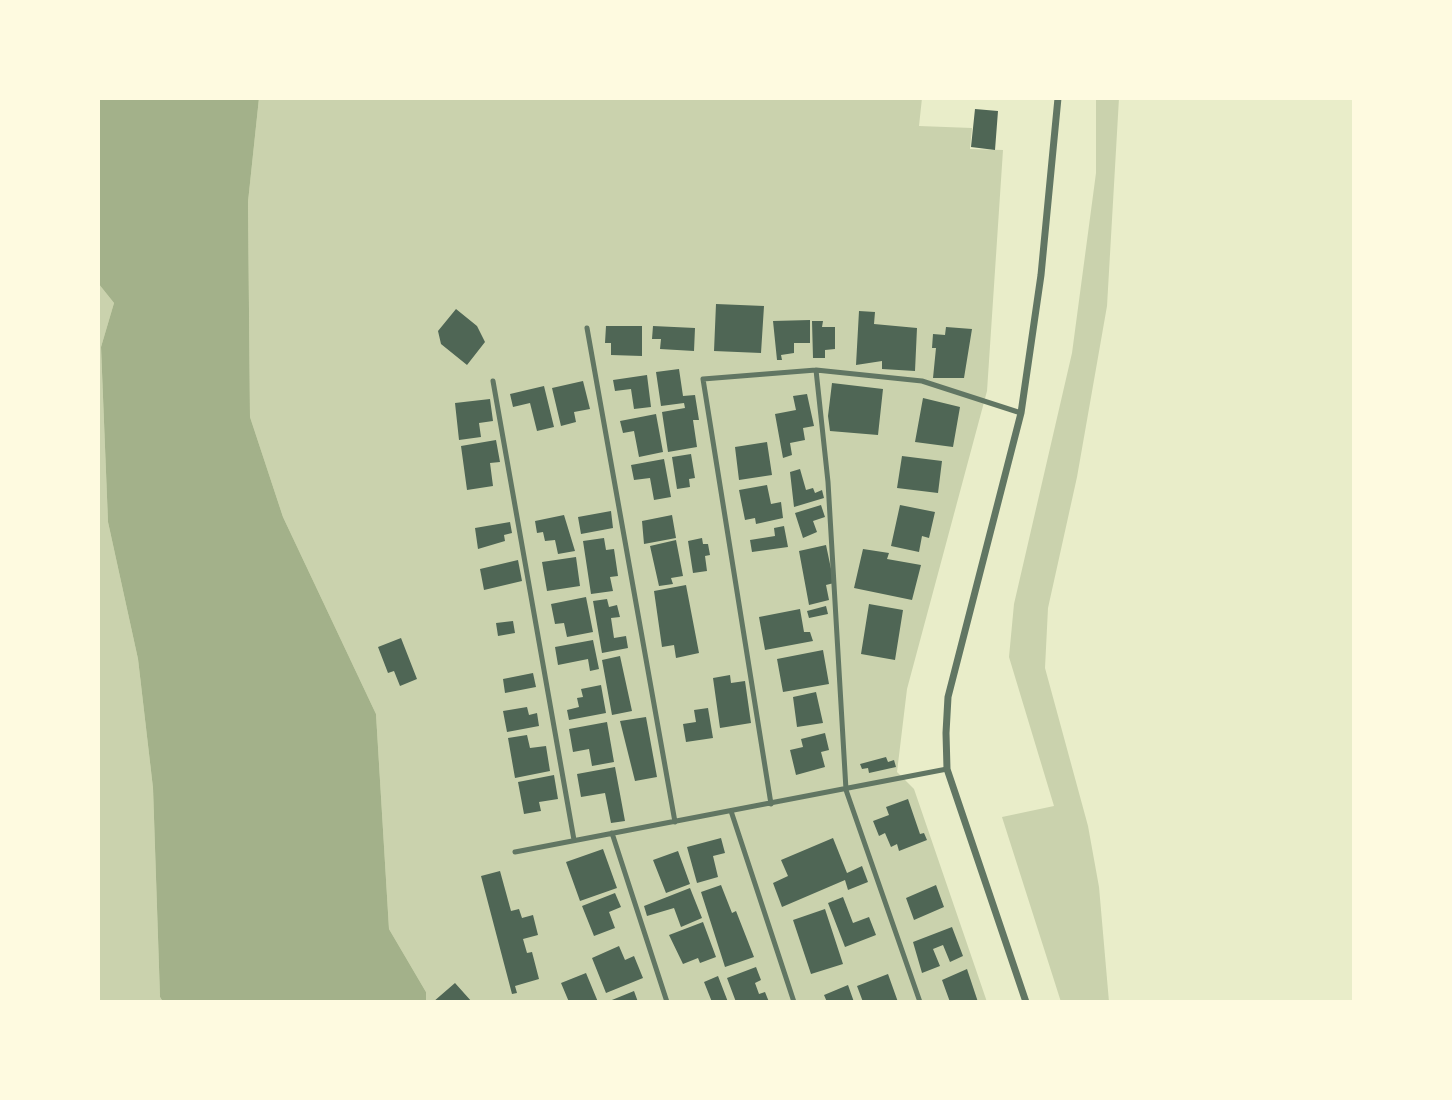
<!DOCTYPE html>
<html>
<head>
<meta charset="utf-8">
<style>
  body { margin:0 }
  #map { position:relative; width:1452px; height:1100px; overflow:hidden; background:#e9edc9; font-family:Rubik,sans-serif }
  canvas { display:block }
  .frame { position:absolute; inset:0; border:100px solid #fefae0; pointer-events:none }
</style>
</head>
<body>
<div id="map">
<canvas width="1452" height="1100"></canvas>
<div class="frame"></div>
</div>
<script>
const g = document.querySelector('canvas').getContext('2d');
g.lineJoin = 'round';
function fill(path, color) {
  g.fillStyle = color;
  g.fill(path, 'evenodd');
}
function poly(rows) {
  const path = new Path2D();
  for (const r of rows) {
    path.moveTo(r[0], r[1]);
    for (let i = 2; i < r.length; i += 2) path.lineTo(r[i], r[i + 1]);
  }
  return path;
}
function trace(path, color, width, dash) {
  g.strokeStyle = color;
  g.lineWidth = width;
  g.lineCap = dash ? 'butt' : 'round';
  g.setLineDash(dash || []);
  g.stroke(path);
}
const green = poly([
  [259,98,922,98,919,126,972,128,970,149,1003,150,987,391,907,689,897,772,914,789,987,1002,426,1002,426,992,389,929,376,714,283,517,250,417,248,202],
  [1096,98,1119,98,1107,306,1077,477,1048,608,1045,668,1088,826,1099,887,1109,1002,1061,1002,1002,817,1054,806,1009,657,1014,604,1072,353,1096,173],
  [98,283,114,303,101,347,108,522,138,659,153,788,160,997,163,1002,98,1002]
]);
const water = poly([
  [98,98,259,98,248,202,250,417,283,517,376,714,389,929,426,992,426,1002,163,1002,160,997,153,788,138,659,108,522,101,347,114,303,98,283]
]);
const building = poly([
  [975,109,998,111,995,150,971,147],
  [716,304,764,306,761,353,714,351],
  [456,309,477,326,485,342,467,365,441,344,438,331],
  [859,311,875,312,874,324,917,328,915,371,882,369,882,361,856,365],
  [810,320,810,343,794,343,794,353,781,355,782,360,777,360,773,321],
  [812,321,823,321,822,327,835,327,835,349,825,350,825,358,813,358],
  [606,326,642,326,642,356,611,355,611,343,605,343],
  [653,326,695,328,694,351,660,349,661,339,652,339],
  [946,327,972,329,964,378,933,378,936,348,932,348,933,334,945,335],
  [679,369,683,396,695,395,699,420,693,420,697,447,668,452,662,412,685,408,684,403,661,406,656,372],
  [647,375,651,407,634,409,631,389,615,391,613,380],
  [583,381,590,409,574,412,576,422,561,426,552,388],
  [832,383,883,389,878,435,830,431,828,416],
  [544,386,554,427,537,431,530,403,513,407,510,394],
  [807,394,814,426,803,428,805,440,790,443,792,455,783,458,775,414,796,410,793,396],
  [923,398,960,407,953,447,915,442],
  [490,399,493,421,479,423,481,437,459,440,455,403],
  [656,414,663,452,639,457,634,431,623,433,620,421],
  [496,440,500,462,490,463,493,486,467,490,461,446],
  [767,442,772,475,739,480,735,447],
  [691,454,695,478,689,479,690,487,677,489,672,457],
  [902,456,942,461,938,493,897,488],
  [664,459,671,497,654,500,650,478,634,480,631,465],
  [800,469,806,490,813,488,815,493,822,490,824,498,794,507,790,472],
  [767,485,771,504,781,502,783,518,756,524,755,518,745,520,739,490],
  [821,505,825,517,813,521,817,532,803,538,795,513],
  [900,505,935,512,929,538,922,536,919,552,891,546],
  [611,511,613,528,581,534,578,517],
  [564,515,575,551,558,554,555,540,545,541,543,532,537,533,535,521],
  [672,515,676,538,644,544,642,521],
  [510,522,512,533,504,535,505,541,478,549,475,528],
  [784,526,788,547,752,552,750,540,775,536,774,528],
  [604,538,606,550,614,549,618,576,610,577,613,591,591,594,583,541],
  [702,538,703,544,708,544,710,555,705,556,707,571,693,573,688,541],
  [676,540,683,576,671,578,673,584,659,586,650,546],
  [826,545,834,583,826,585,829,600,809,605,799,551],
  [863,549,889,553,887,559,921,565,912,600,854,588],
  [576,557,580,586,547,591,542,562],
  [518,560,522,581,484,590,480,569],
  [686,585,699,653,676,658,674,645,662,647,654,591],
  [586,597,593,632,567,637,564,623,555,624,551,604],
  [607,599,609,607,617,605,620,617,611,618,614,638,626,636,628,648,602,653,593,601],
  [869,604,903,610,895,660,861,654],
  [826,606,828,614,809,618,807,611],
  [800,609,804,632,810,632,813,641,765,650,759,617],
  [513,621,515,633,498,636,496,623],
  [401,638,417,679,400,686,394,671,388,673,378,647],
  [593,640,599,669,590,671,588,659,558,665,555,647],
  [823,650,829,684,783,692,777,659],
  [620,656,632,711,612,715,602,660],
  [533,673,536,687,505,693,503,679],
  [730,675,731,683,745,681,751,723,720,728,713,678],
  [601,685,606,713,569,720,567,710,579,707,577,698,583,697,581,689],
  [816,692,823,723,797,727,793,697],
  [527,707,529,715,537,713,539,726,507,732,503,711],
  [708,708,713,738,686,742,683,724,696,722,694,710],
  [646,717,657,777,635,781,620,721],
  [607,722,614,762,592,766,589,749,573,752,569,729],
  [825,733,829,750,821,752,825,767,796,775,790,750,803,747,801,739],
  [527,735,530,748,546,746,550,771,515,778,508,738],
  [886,757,888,762,894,760,896,767,869,773,868,768,862,769,860,764],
  [615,767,625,821,611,823,605,793,581,797,577,774],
  [554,775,558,799,539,802,541,811,524,814,518,782],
  [908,799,920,834,924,833,927,840,899,851,897,844,891,847,885,833,879,836,873,821,889,815,886,807],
  [721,838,725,853,713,856,718,877,697,883,687,847],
  [833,838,847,873,862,866,868,882,848,890,845,880,782,907,773,883,788,876,781,860],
  [603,849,617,888,580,901,566,862],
  [678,851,690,884,666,893,653,860],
  [500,871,511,911,519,909,522,918,533,915,538,935,523,939,527,953,532,952,539,979,515,986,517,993,512,994,481,876],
  [721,885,732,913,736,911,754,957,725,967,701,892],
  [936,885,944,907,914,920,906,898],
  [690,888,702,918,681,927,674,908,647,916,644,906],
  [615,893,621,907,609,912,615,928,594,936,582,906],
  [843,897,853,923,869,917,876,935,845,947,828,903],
  [825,909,843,964,811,974,793,920],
  [703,922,716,957,700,963,698,958,683,964,669,935],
  [952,927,963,956,950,962,943,945,933,949,940,966,922,973,913,942],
  [619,946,625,960,634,956,643,978,606,993,592,958],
  [756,967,761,980,755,983,759,994,765,992,769,1002,736,1002,727,978],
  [967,969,978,1002,950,1002,942,980],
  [586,973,598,1002,569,1002,561,983],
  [888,974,898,1002,863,1002,857,986],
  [718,976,728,1002,712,1002,704,982],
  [455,983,472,1002,433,1002],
  [848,985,854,1002,827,1002,824,995],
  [634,991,638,1002,607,1002]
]);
const service = poly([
  [587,328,675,822],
  [816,370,828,482,846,790,920,1002],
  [493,381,574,840],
  [771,804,703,379,816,370,922,381,1021,413],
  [731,811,794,1002],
  [612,833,667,1002],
  [515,852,947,769]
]);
const minor = poly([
  [1026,1002,947,769,946,733,948,697,1021,413,1041,275,1058,98]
]);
fill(green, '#cad2ad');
fill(water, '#a3b18a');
fill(building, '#4f6655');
trace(service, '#617663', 5);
trace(minor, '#617663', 7);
</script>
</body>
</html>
